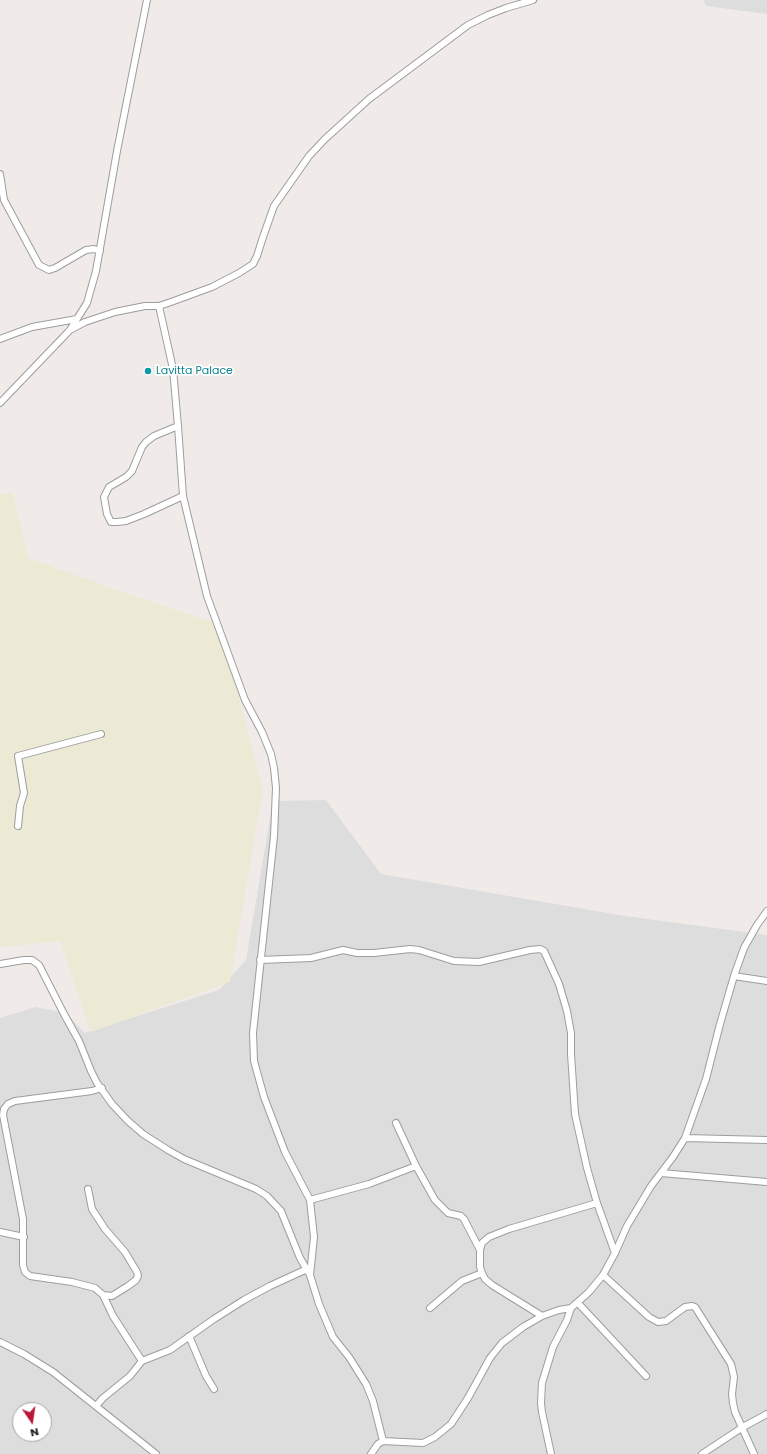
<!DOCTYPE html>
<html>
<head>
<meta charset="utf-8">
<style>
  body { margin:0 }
  #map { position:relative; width:767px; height:1454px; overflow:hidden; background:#f0ebe8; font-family:Poppins,sans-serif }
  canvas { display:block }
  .north { position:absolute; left:12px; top:1402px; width:40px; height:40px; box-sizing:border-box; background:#fff; border:1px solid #a6a6a6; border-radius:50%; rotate:167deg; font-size:11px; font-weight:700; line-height:16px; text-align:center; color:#202020 }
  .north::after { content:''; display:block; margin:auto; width:14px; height:18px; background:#ba1738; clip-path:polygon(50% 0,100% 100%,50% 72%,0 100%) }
</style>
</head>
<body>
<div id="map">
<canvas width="767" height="1454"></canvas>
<div class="north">N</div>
</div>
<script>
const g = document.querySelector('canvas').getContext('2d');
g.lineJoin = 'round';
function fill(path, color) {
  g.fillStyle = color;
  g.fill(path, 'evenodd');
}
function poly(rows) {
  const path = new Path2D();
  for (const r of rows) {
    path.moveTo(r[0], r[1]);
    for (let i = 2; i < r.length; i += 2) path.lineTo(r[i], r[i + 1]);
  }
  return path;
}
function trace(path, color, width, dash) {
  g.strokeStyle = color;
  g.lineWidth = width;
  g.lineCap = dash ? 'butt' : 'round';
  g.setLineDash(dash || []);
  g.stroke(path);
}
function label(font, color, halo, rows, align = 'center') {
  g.font = font + ' Poppins,sans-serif';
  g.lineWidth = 3.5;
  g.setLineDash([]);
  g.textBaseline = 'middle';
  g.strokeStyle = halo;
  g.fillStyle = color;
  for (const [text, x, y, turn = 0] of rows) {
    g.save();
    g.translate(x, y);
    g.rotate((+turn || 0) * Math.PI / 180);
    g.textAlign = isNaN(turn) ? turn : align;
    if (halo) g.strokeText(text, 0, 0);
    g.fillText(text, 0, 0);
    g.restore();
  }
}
const residential = poly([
  [703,0,767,0,767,14,706,6],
  [326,800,381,874,625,916,767,935,767,1454,0,1454,0,1018,35,1007,67,1013,84,1033,219,990,246,960,273,801],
  [20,1410,44,1410,44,1434,20,1434]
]);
const farmland = poly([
  [13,493,28,558,108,587,220,625,263,789,230,982,91,1032,60,941,0,947,0,494]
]);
const minor = poly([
  [0,174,4,200,39,265,49,270,55,268,86,250,94,249,100,251],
  [159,306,173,369,178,426,183,496,207,596,245,700,262,732,271,754,274,768,276,788,274,836,253,1033,254,1061,264,1097,285,1152,310,1200,314,1237,310,1275,319,1304,333,1337,349,1357,366,1384,373,1401,383,1441],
  [70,330,85,322,115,312,145,306,159,306,171,302,212,287,239,273,253,264,257,256,263,237,274,206,309,156,325,139,369,99,468,25,488,15,506,8,533,0],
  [0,339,32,327,77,319],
  [0,403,70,330,87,303,96,271,117,151,147,0],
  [178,426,154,436,146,442,142,447,132,471,126,477,109,487,104,497,107,514,111,522,117,522,126,521,144,514,183,496],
  [18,826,20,806,24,793,18,756,101,734],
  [260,960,311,958,343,950,357,953,374,953,410,949,419,950,454,961,479,962,530,950,540,949,544,951,559,984,567,1011,571,1033,571,1054,575,1114,587,1168,597,1203,615,1253],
  [0,964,24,960,32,960,39,965,64,1014,79,1041,91,1071,97,1083,112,1104,128,1121,143,1134,168,1150,184,1159,256,1189,267,1196,281,1211,300,1258,310,1275],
  [734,976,767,981],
  [102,1088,92,1091,15,1101,8,1104,4,1109,3,1115,23,1219,23,1265,25,1272,30,1276,72,1282,95,1288,103,1295,113,1316,142,1361],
  [396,1123,416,1166,435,1200,448,1213,461,1216,464,1219,480,1250],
  [685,1138,767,1140],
  [661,1173,767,1182],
  [88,1189,92,1209,105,1229,125,1252,137,1272,138,1276,136,1280,128,1286,112,1296,103,1295],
  [310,1200,369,1184,416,1166],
  [0,1232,24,1237],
  [603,1275,615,1253,627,1226,651,1186,673,1157,685,1138,706,1079,720,1024,734,976,744,948,757,925,767,911],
  [578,1303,646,1376],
  [430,1308,462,1281,482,1273],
  [571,1308,589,1292,603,1275,649,1317,658,1322,666,1321,685,1307,692,1306,695,1307,731,1364,734,1377,732,1394,733,1403,735,1412,754,1454],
  [542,1316,492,1285,485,1279,482,1273,480,1267,480,1250,482,1243,489,1237,509,1229,597,1203],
  [189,1336,206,1376,214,1389],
  [0,1342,24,1354,53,1372,156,1454],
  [96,1406,103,1398,130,1376,142,1361,170,1350,214,1319,244,1300,270,1286,307,1269],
  [371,1454,378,1444,383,1441,423,1443,435,1437,451,1424,468,1398,490,1358,502,1343,523,1327,542,1316,559,1310,571,1308,567,1320,553,1347,542,1383,541,1403,542,1412,551,1454],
  [702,1454,743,1427,767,1414]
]);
const markers = [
  [148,371,4,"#0f9aa8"]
];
const cultureNames = [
  ["Lavitta Palace",156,371]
];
fill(residential, '#dedddd');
fill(farmland, '#ece9d5');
trace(minor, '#9d9d9d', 8);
trace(minor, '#fff', 6);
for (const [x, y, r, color] of markers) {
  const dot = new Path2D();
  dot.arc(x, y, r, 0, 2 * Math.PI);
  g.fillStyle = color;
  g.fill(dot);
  trace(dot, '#fff', 1.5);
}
label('11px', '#0d838f', '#fff', cultureNames, 'left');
</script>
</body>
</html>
